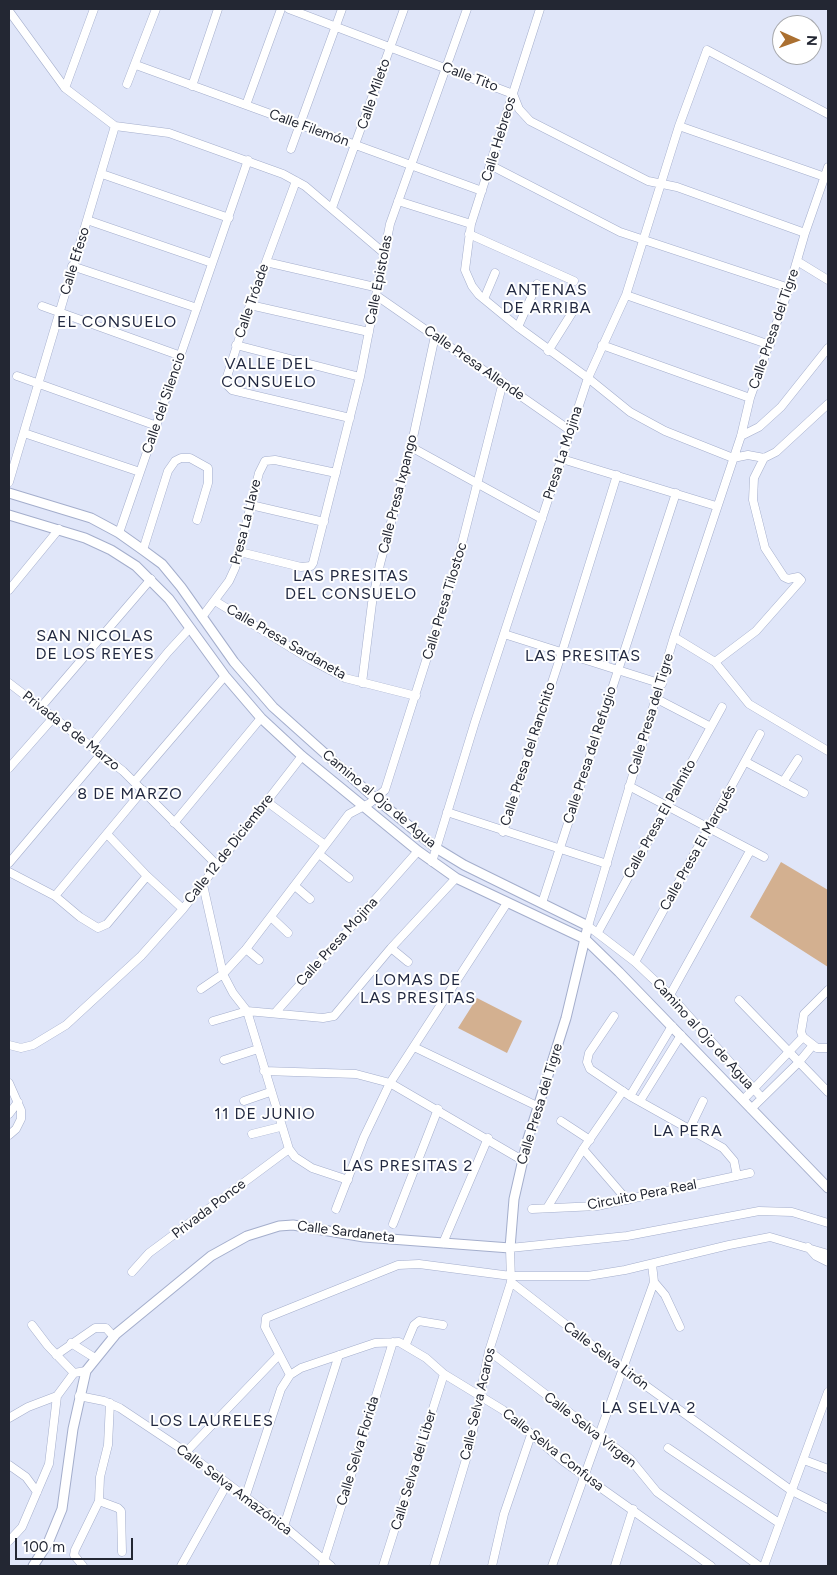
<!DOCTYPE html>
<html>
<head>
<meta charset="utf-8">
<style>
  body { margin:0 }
  #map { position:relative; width:837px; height:1575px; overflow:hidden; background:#e0e6f9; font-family:Figtree,sans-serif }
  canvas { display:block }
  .frame { position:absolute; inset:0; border:10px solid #232733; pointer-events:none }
  .north { position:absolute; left:772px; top:15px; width:50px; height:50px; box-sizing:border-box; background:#fff; border:1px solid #a7a9ad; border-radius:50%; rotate:92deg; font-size:14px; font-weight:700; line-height:20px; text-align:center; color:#232733 }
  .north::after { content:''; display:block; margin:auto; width:18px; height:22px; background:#ab7031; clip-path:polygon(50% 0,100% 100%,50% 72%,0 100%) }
  .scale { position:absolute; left:15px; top:1538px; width:118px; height:22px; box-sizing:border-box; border:2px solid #232733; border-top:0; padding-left:6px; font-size:15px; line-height:18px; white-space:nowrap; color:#232733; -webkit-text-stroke:4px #fff; paint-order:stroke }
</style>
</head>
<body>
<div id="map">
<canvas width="837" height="1575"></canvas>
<div class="frame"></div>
<div class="north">N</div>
<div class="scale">100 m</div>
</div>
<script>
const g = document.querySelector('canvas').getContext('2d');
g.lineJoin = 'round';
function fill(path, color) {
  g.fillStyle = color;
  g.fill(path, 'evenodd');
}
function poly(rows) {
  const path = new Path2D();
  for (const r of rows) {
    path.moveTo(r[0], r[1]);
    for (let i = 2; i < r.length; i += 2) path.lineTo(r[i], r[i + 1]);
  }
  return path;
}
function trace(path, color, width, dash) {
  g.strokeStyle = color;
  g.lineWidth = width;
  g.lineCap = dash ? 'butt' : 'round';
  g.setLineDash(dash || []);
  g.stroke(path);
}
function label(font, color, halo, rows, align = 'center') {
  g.font = font + ' Figtree,sans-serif';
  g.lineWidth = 4;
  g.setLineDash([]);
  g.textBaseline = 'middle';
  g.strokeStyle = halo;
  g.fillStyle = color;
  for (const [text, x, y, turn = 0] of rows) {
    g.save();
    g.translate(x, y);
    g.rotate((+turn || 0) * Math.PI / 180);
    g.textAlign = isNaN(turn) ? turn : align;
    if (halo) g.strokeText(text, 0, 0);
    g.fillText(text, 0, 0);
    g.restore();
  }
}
const green = poly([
  [781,862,828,890,828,967,750,917],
  [477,998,522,1021,507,1053,458,1028]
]);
const minor = poly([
  [289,9,513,94,519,109,530,121,648,181,677,187,805,233],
  [540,9,471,224,465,270,472,286,479,295,518,327,588,378,630,412,665,431,733,458,748,455,764,458,776,452,828,404],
  [9,11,65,88,115,126,169,133,283,174,305,186,385,254],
  [136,65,482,191],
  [127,84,156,9],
  [192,86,218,9],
  [65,88,94,9],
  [246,105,281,9],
  [679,126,825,177],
  [291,149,342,9],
  [490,165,620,232,789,288],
  [102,174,229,218],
  [296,181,250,305,225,383,232,390,350,418],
  [398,201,471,224],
  [332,208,404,9],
  [87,220,212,263],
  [469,234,574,281],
  [797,261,828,280],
  [266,262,379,288],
  [72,266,197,308],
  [626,295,770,345],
  [377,296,571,431],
  [484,299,495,273],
  [250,305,369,332],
  [42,306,181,356],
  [518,327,537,284],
  [236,345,360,377],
  [602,345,750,398],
  [548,351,575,308],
  [17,376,157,426],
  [24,433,140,472],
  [741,436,759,427,781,407,828,348],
  [411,447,542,519],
  [562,459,716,506],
  [9,482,115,126],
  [251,505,324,522],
  [119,533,248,160],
  [143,550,168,471,175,461,181,458,190,458,208,468,208,483,197,520],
  [240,552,301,567,311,566,313,563,360,377,390,224,467,9],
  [9,590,59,529],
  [215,601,311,660,345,678,416,696],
  [202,617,229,581,235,568,259,473,265,461,275,460,336,473],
  [504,634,662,684],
  [674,637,715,662,749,704,828,751],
  [715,662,756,631,801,580,798,577,788,579,784,577,765,548,753,500,754,478,764,458],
  [9,683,123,771,217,865],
  [362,683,372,603,380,564,411,447,435,336],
  [657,699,711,727],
  [41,707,151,579],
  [91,746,168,652,190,628],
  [746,762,804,793],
  [9,768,53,718],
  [135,781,225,676],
  [783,782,798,759],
  [629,786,764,857],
  [266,801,325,845],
  [447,812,607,864],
  [174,823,261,718],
  [503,832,562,652,617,475],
  [107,834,147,876,183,909],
  [319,854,349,878],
  [432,862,475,722,588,378,626,295,679,126,707,50,828,114],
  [9,863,101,754],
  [9,872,55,896,80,917,98,928,107,924,147,876],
  [203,885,223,974,233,993,247,1011,289,1149,295,1157,312,1168,348,1180],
  [295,886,310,899],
  [55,896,143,790],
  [542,903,676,493],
  [271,917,288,933],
  [598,932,722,707],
  [391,948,408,962],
  [246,949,259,960],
  [635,962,760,734],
  [201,989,223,974,246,949,349,814,370,803,385,790,457,563,503,382],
  [828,990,804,1014,801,1032,803,1037,817,1048,828,1048],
  [670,995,750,851],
  [739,1000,828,1092],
  [275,1013,418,851],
  [614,1016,589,1053,587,1062,590,1069,630,1096,723,1148,734,1161,737,1176],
  [213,1021,247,1011,323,1018,334,1016,391,948,456,878],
  [9,1045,21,1048,33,1045,66,1025,141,956,183,909,302,756],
  [414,1047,537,1106],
  [224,1060,258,1049],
  [264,1071,356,1074,390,1083,522,1160],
  [9,1083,21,1110,21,1119,16,1129,9,1135],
  [630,1096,672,1026],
  [762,1098,670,995,635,962,588,926,674,637,741,436,750,398,789,288,805,233,828,167],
  [743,1100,803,1037],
  [244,1101,270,1092],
  [640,1101,681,1035],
  [751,1109,799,1062,813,1045],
  [9,1114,18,1102],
  [561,1121,590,1140],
  [689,1130,703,1101],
  [252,1134,280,1127],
  [583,1149,627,1200],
  [547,1208,583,1149,623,1091],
  [336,1209,364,1137,390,1083,507,903],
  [532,1209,597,1206,750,1173],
  [393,1224,438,1109],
  [443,1243,488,1138],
  [808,1247,816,1256,828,1262],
  [132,1272,149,1253,289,1149],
  [511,1282,624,1370,792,1491,828,1509],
  [654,1282,665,1295,680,1327],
  [32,1325,48,1346,74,1373,86,1371],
  [71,1343,95,1358],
  [406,1344,414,1325,419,1321,443,1325],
  [489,1351,630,1459,657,1492,759,1566],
  [56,1355,95,1328,106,1328,114,1337],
  [290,1375,265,1327,266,1318,398,1265,419,1264,511,1276,588,1276,625,1270,729,1245,770,1237,828,1254],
  [79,1396,104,1401,120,1408,186,1452,284,1526,331,1566],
  [9,1418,28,1407,57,1396],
  [668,1448,779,1523],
  [186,1452,279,1355],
  [804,1460,828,1469],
  [9,1465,26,1477,37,1492],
  [245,1498,281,1389,290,1375,301,1368,375,1343,399,1342,426,1358,444,1374,503,1410,563,1461,711,1566],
  [99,1501,118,1508,121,1511,122,1552],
  [284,1526,339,1355],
  [9,1541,22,1527,49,1464,57,1396,74,1373],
  [323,1564,393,1342],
  [83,1566,74,1555,75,1550,99,1501,100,1477,108,1445,110,1403],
  [181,1566,227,1484],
  [383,1566,444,1374],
  [434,1566,470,1446,489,1351,511,1282,510,1248,627,1236,759,1211,792,1212,828,1223],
  [492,1566,504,1514,531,1435],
  [552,1566,654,1282,652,1264],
  [615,1566,633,1509],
  [764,1566,828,1392]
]);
const tertiary = poly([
  [9,493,91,518,119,533,143,550,162,564,181,587,234,662,273,707,369,793,436,848,464,865,588,926,566,1018,527,1142,514,1199,510,1248,364,1237,293,1225,279,1226,247,1236,211,1256,116,1334,86,1371,73,1429,62,1509,48,1543,33,1566],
  [9,515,85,538,111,550,136,566,169,599,225,676,261,718,302,756,418,851,456,878,585,939,619,972,828,1188]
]);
const streetNames = [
  ["Calle Tito",470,77,21],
  ["Calle Mileto",374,94,-71],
  ["Calle Filemón",309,128,20],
  ["Calle Hebreos",499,139,-73],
  ["Calle Efeso",75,261,-73],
  ["Calle Epistolas",379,280,-79],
  ["Calle Tróade",252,301,-71],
  ["Calle Presa del Tigre",774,329,-71],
  ["Calle Presa Allende",474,363,35],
  ["Calle del Silencio",164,403,-71],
  ["Presa La Mojina",563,453,-72],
  ["Calle Presa Ixpango",398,494,-76],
  ["Presa La Llave",246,522,-76],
  ["Calle Presa Tilostoc",445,601,-73],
  ["Calle Presa Sardaneta",286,642,30],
  ["Calle Presa del Tigre",651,714,-73],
  ["Privada 8 de Marzo",71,731,38],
  ["Calle Presa del Ranchito",528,754,-72],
  ["Calle Presa del Refugio",590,755,-72],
  ["Camino al Ojo de Agua",379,799,40],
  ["Calle Presa El Palmito",660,819,-61],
  ["Calle Presa El Marqués",698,848,-61],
  ["Calle 12 de Diciembre",229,849,-52],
  ["Calle Presa Mojina",337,942,-48],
  ["Camino al Ojo de Agua",703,1034,48],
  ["Calle Presa del Tigre",540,1104,-73],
  ["Circuito Pera Real",642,1195,-11],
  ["Privada Ponce",209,1209,-37],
  ["Calle Sardaneta",346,1232,7],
  ["Calle Selva Lirón",606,1356,37],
  ["Calle Selva Acaros",478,1404,-77],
  ["Calle Selva Virgen",590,1430,38],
  ["Calle Selva Confusa",553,1450,38],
  ["Calle Selva Florida",358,1451,-73],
  ["Calle Selva del Liber",414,1470,-73],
  ["Calle Selva Amazónica",234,1490,37]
];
const quarterNames = [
  ["ANTENAS",547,290],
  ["DE ARRIBA",547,308],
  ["EL CONSUELO",117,322],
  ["VALLE DEL",269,364],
  ["CONSUELO",269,382],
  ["LAS PRESITAS",351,576],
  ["DEL CONSUELO",351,594],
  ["SAN NICOLAS",95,636],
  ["DE LOS REYES",95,654],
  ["LAS PRESITAS",583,656],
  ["8 DE MARZO",130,794],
  ["LOMAS DE",418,980],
  ["LAS PRESITAS",418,998],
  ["11 DE JUNIO",265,1114],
  ["LA PERA",688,1131],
  ["LAS PRESITAS 2",408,1166],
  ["LA SELVA 2",649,1408],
  ["LOS LAURELES",212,1421]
];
fill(green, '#d3b090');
trace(minor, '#a4aecc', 9);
trace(tertiary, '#a4aecc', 11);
trace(minor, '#fff', 8);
trace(tertiary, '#fff', 9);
label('14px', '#232733', '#fff', streetNames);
g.letterSpacing = '1px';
label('16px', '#222941', '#fff', quarterNames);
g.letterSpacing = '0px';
</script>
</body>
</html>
